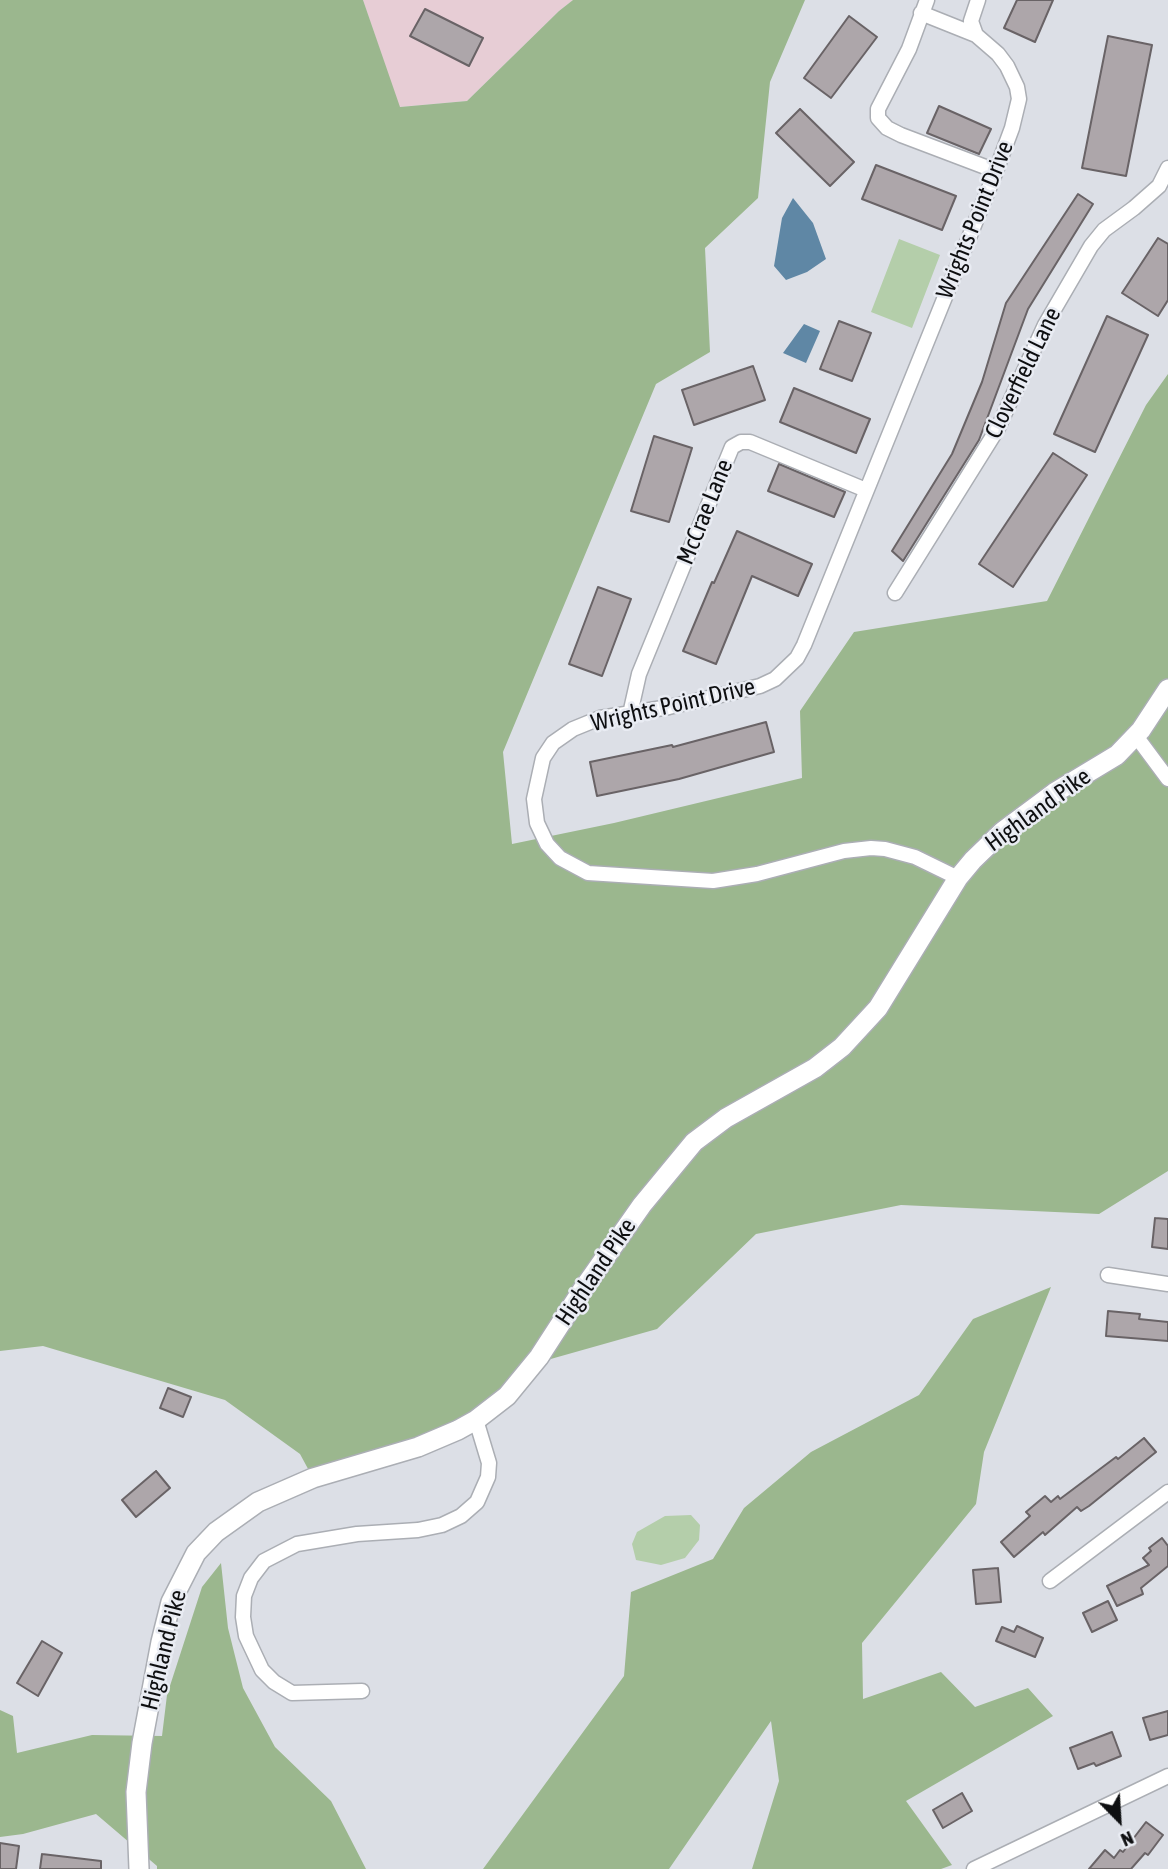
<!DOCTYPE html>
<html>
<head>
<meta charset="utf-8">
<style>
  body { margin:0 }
  #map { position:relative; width:1168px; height:1869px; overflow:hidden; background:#dcdfe6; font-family:"Asap Condensed",sans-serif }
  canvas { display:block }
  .north { position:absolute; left:1084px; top:1785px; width:70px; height:70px; -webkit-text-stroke:5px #e9ecf3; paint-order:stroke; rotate:156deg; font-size:19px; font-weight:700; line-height:28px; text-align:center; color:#0e0f11 }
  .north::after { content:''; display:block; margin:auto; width:24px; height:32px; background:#0e0f11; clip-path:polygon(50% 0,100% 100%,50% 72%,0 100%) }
</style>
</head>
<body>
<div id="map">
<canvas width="1168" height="1869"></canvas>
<div class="north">N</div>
</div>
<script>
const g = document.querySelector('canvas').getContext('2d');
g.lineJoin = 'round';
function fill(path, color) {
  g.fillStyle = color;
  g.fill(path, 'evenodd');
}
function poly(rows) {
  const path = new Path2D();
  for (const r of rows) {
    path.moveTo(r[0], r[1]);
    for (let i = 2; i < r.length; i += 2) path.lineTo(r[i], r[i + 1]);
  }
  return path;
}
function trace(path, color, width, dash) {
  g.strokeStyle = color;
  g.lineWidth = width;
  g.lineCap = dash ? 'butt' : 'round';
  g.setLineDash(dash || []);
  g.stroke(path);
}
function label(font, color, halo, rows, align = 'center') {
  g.font = font + ' "Asap Condensed",sans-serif';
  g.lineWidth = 5;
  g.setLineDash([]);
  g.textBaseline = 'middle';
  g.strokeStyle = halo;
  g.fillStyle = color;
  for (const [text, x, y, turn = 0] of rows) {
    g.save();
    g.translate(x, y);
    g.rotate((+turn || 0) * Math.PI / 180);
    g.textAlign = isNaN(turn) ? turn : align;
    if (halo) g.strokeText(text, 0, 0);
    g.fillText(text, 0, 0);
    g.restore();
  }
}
const commercial = poly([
  [363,0,573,0,559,11,467,101,399,107]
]);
const green = poly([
  [899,239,940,255,912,328,871,312],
  [691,1515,700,1525,699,1540,685,1558,661,1565,636,1560,632,1544,637,1532,665,1516]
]);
const forest = poly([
  [0,0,363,0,400,107,467,101,559,11,573,0,805,0,770,82,758,198,705,248,710,352,656,384,503,752,512,844,614,823,802,778,800,711,854,632,1047,601,1146,405,1168,374,1168,1171,1099,1214,901,1205,756,1234,657,1329,533,1364,476,1420,313,1478,300,1454,225,1400,43,1346,0,1351],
  [1051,1287,984,1452,976,1504,862,1643,863,1699,941,1672,975,1707,1028,1688,1053,1716,906,1801,952,1865,941,1869,752,1869,779,1781,771,1721,669,1869,483,1869,624,1676,631,1592,713,1559,744,1508,811,1452,919,1395,973,1319],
  [221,1563,228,1628,243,1688,275,1747,331,1801,366,1869,157,1869,157,1866,96,1814,23,1834,0,1837,0,1710,13,1716,17,1753,92,1735,162,1736,167,1695,202,1587]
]);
const water = poly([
  [793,198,813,223,826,259,807,272,786,280,774,266,782,218],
  [804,324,820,331,806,363,783,353]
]);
const building = poly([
  [1017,0,1053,0,1035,42,1004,28,1017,0],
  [425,9,483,38,469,66,410,36,425,9],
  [849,16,877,37,831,98,804,78,849,16],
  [1108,36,1152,45,1126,176,1082,168,1108,36],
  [939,106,991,129,979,154,927,133,939,106],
  [800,109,854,162,830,186,776,133,800,109],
  [876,165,956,196,942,230,862,199,876,165],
  [1078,194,1093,204,1028,309,979,440,903,561,892,551,952,454,982,382,1006,303,1078,194],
  [1158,238,1168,244,1168,300,1158,316,1122,293,1158,238],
  [1107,316,1148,335,1095,452,1054,434,1107,316],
  [839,321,871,333,852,381,820,369,839,321],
  [753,366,765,400,694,425,682,390,753,366],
  [794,388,870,419,856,453,780,422,794,388],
  [654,436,692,448,669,522,631,511,654,436],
  [1053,453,1087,475,1013,587,979,564,1053,453],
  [779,464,845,492,834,517,768,491,779,464],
  [737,531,812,564,798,596,752,576,716,664,683,651,712,582,714,583,737,531],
  [598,587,631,599,602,676,569,664,598,587],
  [766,722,774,752,679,779,597,796,590,762,672,745,673,747,766,722],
  [1155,1218,1168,1219,1168,1249,1152,1247,1155,1218],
  [1108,1311,1140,1314,1139,1319,1168,1322,1168,1341,1106,1336,1108,1311],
  [168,1388,191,1397,183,1417,160,1408,168,1388],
  [1144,1438,1156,1452,1089,1506,1081,1511,1077,1507,1045,1535,1043,1532,1014,1557,1001,1542,1030,1516,1026,1512,1045,1496,1051,1502,1058,1496,1060,1499,1116,1457,1118,1459,1144,1438],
  [156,1471,170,1488,136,1517,122,1500,156,1471],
  [1162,1538,1168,1546,1168,1566,1141,1588,1143,1594,1117,1606,1107,1586,1149,1565,1143,1558,1151,1551,1149,1548,1162,1538],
  [998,1568,1001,1602,976,1604,973,1570,998,1568],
  [1108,1601,1117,1620,1092,1632,1083,1613,1108,1601],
  [1017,1626,1043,1638,1035,1657,996,1641,1002,1627,1014,1632,1017,1626],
  [42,1641,62,1653,38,1696,17,1683,42,1641],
  [1168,1711,1168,1735,1150,1740,1143,1718,1168,1711],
  [1112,1732,1121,1756,1096,1766,1094,1763,1078,1769,1070,1748,1112,1732],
  [962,1793,972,1811,943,1828,933,1810,962,1793],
  [1146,1822,1163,1835,1148,1855,1145,1853,1131,1869,1089,1869,1105,1850,1114,1858,1120,1850,1123,1852,1146,1822],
  [0,1843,19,1846,16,1869,0,1869,0,1843],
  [42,1854,101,1861,101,1869,40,1869,42,1854]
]);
const street = poly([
  [927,0,909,49,878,109,878,118,887,128,901,135,996,171],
  [921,13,976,35,998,54,1007,66,1017,87,1019,99,1012,128,996,171,804,645,797,658,775,679,760,686,669,707,600,718,573,729,553,743,543,758,534,799,537,823,547,844,560,858,588,873,713,881,757,874,844,851,871,848,885,849,915,857,958,878],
  [976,35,971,21,978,0],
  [895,593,998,428,1045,325,1091,246,1104,230,1134,208,1159,186,1168,168],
  [630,714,639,674,732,447,741,442,750,442,866,490],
  [1136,736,1168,779],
  [1108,1275,1168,1284],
  [1050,1581,1168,1492],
  [362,1691,292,1693,274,1682,262,1670,246,1636,243,1617,244,1596,251,1578,264,1561,297,1544,357,1534,418,1530,442,1525,461,1516,477,1502,488,1477,489,1463,476,1420],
  [974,1869,1168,1776]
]);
const secondary = poly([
  [139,1869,136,1792,142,1743,161,1642,171,1602,196,1553,216,1532,258,1502,313,1478,418,1447,458,1430,476,1420,507,1396,539,1357,583,1289,642,1205,694,1142,726,1118,815,1068,842,1047,878,1008,958,878,973,860,1003,831,1054,793,1117,755,1141,730,1168,689]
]);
const streetNames = [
  ["Wrights Point Drive",975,220,-68],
  ["Cloverfield Lane",1023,373,-64],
  ["McCrae Lane",705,512,-68],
  ["Wrights Point Drive",673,705,-13],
  ["Highland Pike",1038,810,-36],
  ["Highland Pike",596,1272,-56],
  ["Highland Pike",164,1650,-76]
];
fill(commercial, '#e7cdd5');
fill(green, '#b4ceaa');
fill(forest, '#9bb78e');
fill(water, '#5f87a5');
fill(building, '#ada6aa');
trace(building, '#696366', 2);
trace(street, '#abaeb4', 17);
trace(secondary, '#abaeb4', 22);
trace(street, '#fff', 14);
trace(secondary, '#fff', 19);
label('24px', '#0e0f11', '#e9ecf3', streetNames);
</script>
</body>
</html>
